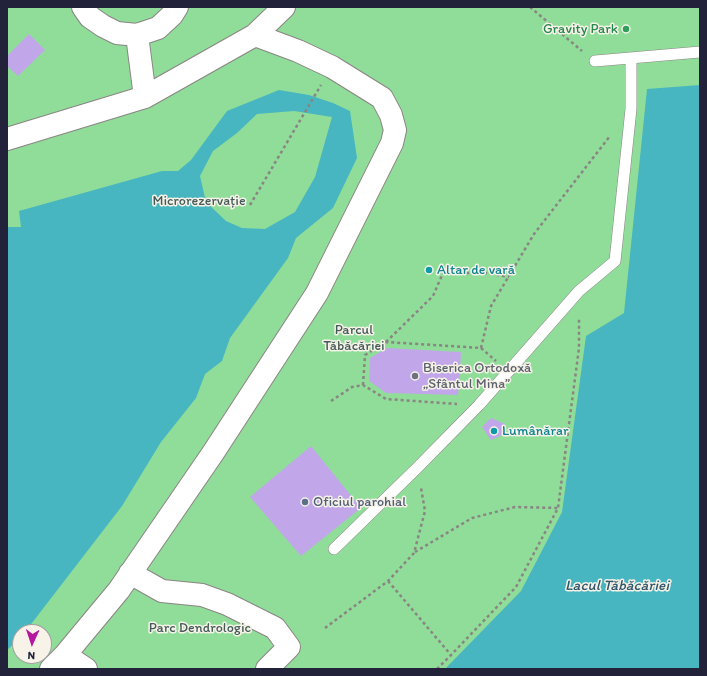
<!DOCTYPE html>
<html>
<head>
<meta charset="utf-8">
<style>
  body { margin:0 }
  #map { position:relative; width:707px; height:676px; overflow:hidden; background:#f1e5cb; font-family:Itim,sans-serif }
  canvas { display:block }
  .frame { position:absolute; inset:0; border:8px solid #22223b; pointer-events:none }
  .north { position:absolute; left:12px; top:624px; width:40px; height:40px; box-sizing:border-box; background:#f7f3e8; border:1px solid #a29fa3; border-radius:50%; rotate:183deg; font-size:11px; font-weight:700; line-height:16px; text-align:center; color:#22223b }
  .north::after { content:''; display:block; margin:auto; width:14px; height:18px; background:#b5179e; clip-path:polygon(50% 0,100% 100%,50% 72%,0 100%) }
</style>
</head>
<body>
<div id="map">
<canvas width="707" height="676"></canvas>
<div class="frame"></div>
<div class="north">N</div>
</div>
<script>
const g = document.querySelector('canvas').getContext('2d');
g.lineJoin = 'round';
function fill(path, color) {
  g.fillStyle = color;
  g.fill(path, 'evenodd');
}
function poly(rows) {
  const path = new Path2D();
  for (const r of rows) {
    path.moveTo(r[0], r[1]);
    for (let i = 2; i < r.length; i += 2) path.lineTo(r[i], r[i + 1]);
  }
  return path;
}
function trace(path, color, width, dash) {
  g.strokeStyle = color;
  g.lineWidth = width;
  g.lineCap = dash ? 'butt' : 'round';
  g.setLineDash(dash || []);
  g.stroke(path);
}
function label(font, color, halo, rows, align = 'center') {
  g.font = font + ' Itim,sans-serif';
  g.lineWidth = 3;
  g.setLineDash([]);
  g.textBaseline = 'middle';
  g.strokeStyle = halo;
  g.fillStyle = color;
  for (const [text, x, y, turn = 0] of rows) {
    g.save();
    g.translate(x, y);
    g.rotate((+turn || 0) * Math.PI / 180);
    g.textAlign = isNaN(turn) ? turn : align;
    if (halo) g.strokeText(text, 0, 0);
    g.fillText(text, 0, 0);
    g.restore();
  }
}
const green = poly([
  [7,7,700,7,700,669,7,669],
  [20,632,44,632,44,656,20,656]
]);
const water = poly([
  [700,85,700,669,445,669,521,591,562,512,586,336,624,313,647,89],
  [279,90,309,95,333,103,350,111,357,158,333,208,296,238,288,258,230,338,222,361,205,374,196,398,161,442,122,506,25,632,20,632,20,638,7,650,7,227,21,227,19,211,162,171,178,171,191,160,227,111],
  [294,111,332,117,315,177,295,212,265,229,242,228,226,221,206,202,200,176,213,151,237,133,257,114]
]);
const building = poly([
  [29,34,45,50,18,76,7,66,7,56],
  [387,348,461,352,460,371,458,395,386,393,369,381,370,358],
  [491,418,505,424,502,435,491,440,482,427],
  [311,446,361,508,301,556,250,497]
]);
const path = poly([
  [530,7,582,51],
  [250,205,321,85],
  [386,342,433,296,443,273,485,273,509,277],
  [481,348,496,361],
  [363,385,365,355,386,342,481,348,491,306,534,234,610,136],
  [331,401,352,387,363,385,386,399,457,404],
  [415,552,472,518,515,507,558,508],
  [388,581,451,655],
  [325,628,388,581,414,553,425,511,421,488],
  [437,669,451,655,516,587,558,508,579,348,579,317]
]);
const lane = poly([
  [595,61,700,52],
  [334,549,417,468,479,405,579,291,615,261,631,109,631,58]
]);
const street = poly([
  [83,7,90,17,103,26,117,33,137,35],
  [255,35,284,7],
  [145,97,137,35,158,28,172,15,177,7],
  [7,139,145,97,255,35,298,51,332,67,382,98,391,115,395,130,392,143,317,293,213,453,119,590,65,655,51,669],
  [130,573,162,591,202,595,227,604,275,628,289,647,267,669],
  [65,655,86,669]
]);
const markers = [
  [626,29,4,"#2e9e5b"],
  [429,270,4,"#0f9aa8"],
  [415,376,4,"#6b7280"],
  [494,431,4,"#0f9aa8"],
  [305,502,4,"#5c6f8a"]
];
const leisureNames = [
  ["Gravity Park",618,29]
];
const parkNames = [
  ["Microrezervație",199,201],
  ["Parcul",354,330],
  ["Tăbăcăriei",354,346],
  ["Parc Dendrologic",200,628]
];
const cultureNames = [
  ["Altar de vară",437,270],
  ["Lumânărar",502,431]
];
const worshipNames = [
  ["Biserica Ortodoxă",423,368],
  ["„Sfântul Mina”",423,384]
];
const serviceNames = [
  ["Oficiul parohial",313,502]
];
const waterNames = [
  ["Lacul Tăbăcăriei",617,586]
];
fill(green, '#90dd9a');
fill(water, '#47b6c0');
fill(building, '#c1a7e9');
trace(lane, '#8a8483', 12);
trace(street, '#8a8483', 24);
trace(path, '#8a8483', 2.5, [3, 3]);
trace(lane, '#fff', 11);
trace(street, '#fff', 22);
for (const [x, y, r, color] of markers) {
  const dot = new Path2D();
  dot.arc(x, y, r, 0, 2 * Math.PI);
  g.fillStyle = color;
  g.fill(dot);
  trace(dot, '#f7f3e8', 1.5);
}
label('14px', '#27864d', '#f7f3e8', leisureNames, 'right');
label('14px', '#435a58', '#f7f3e8', parkNames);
label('14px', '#0d838f', '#f7f3e8', cultureNames, 'left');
label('14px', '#5b616d', '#f7f3e8', worshipNames, 'left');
label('14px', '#4e5e75', '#f7f3e8', serviceNames, 'left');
label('italic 15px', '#2f566a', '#f7f3e8', waterNames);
</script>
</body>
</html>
